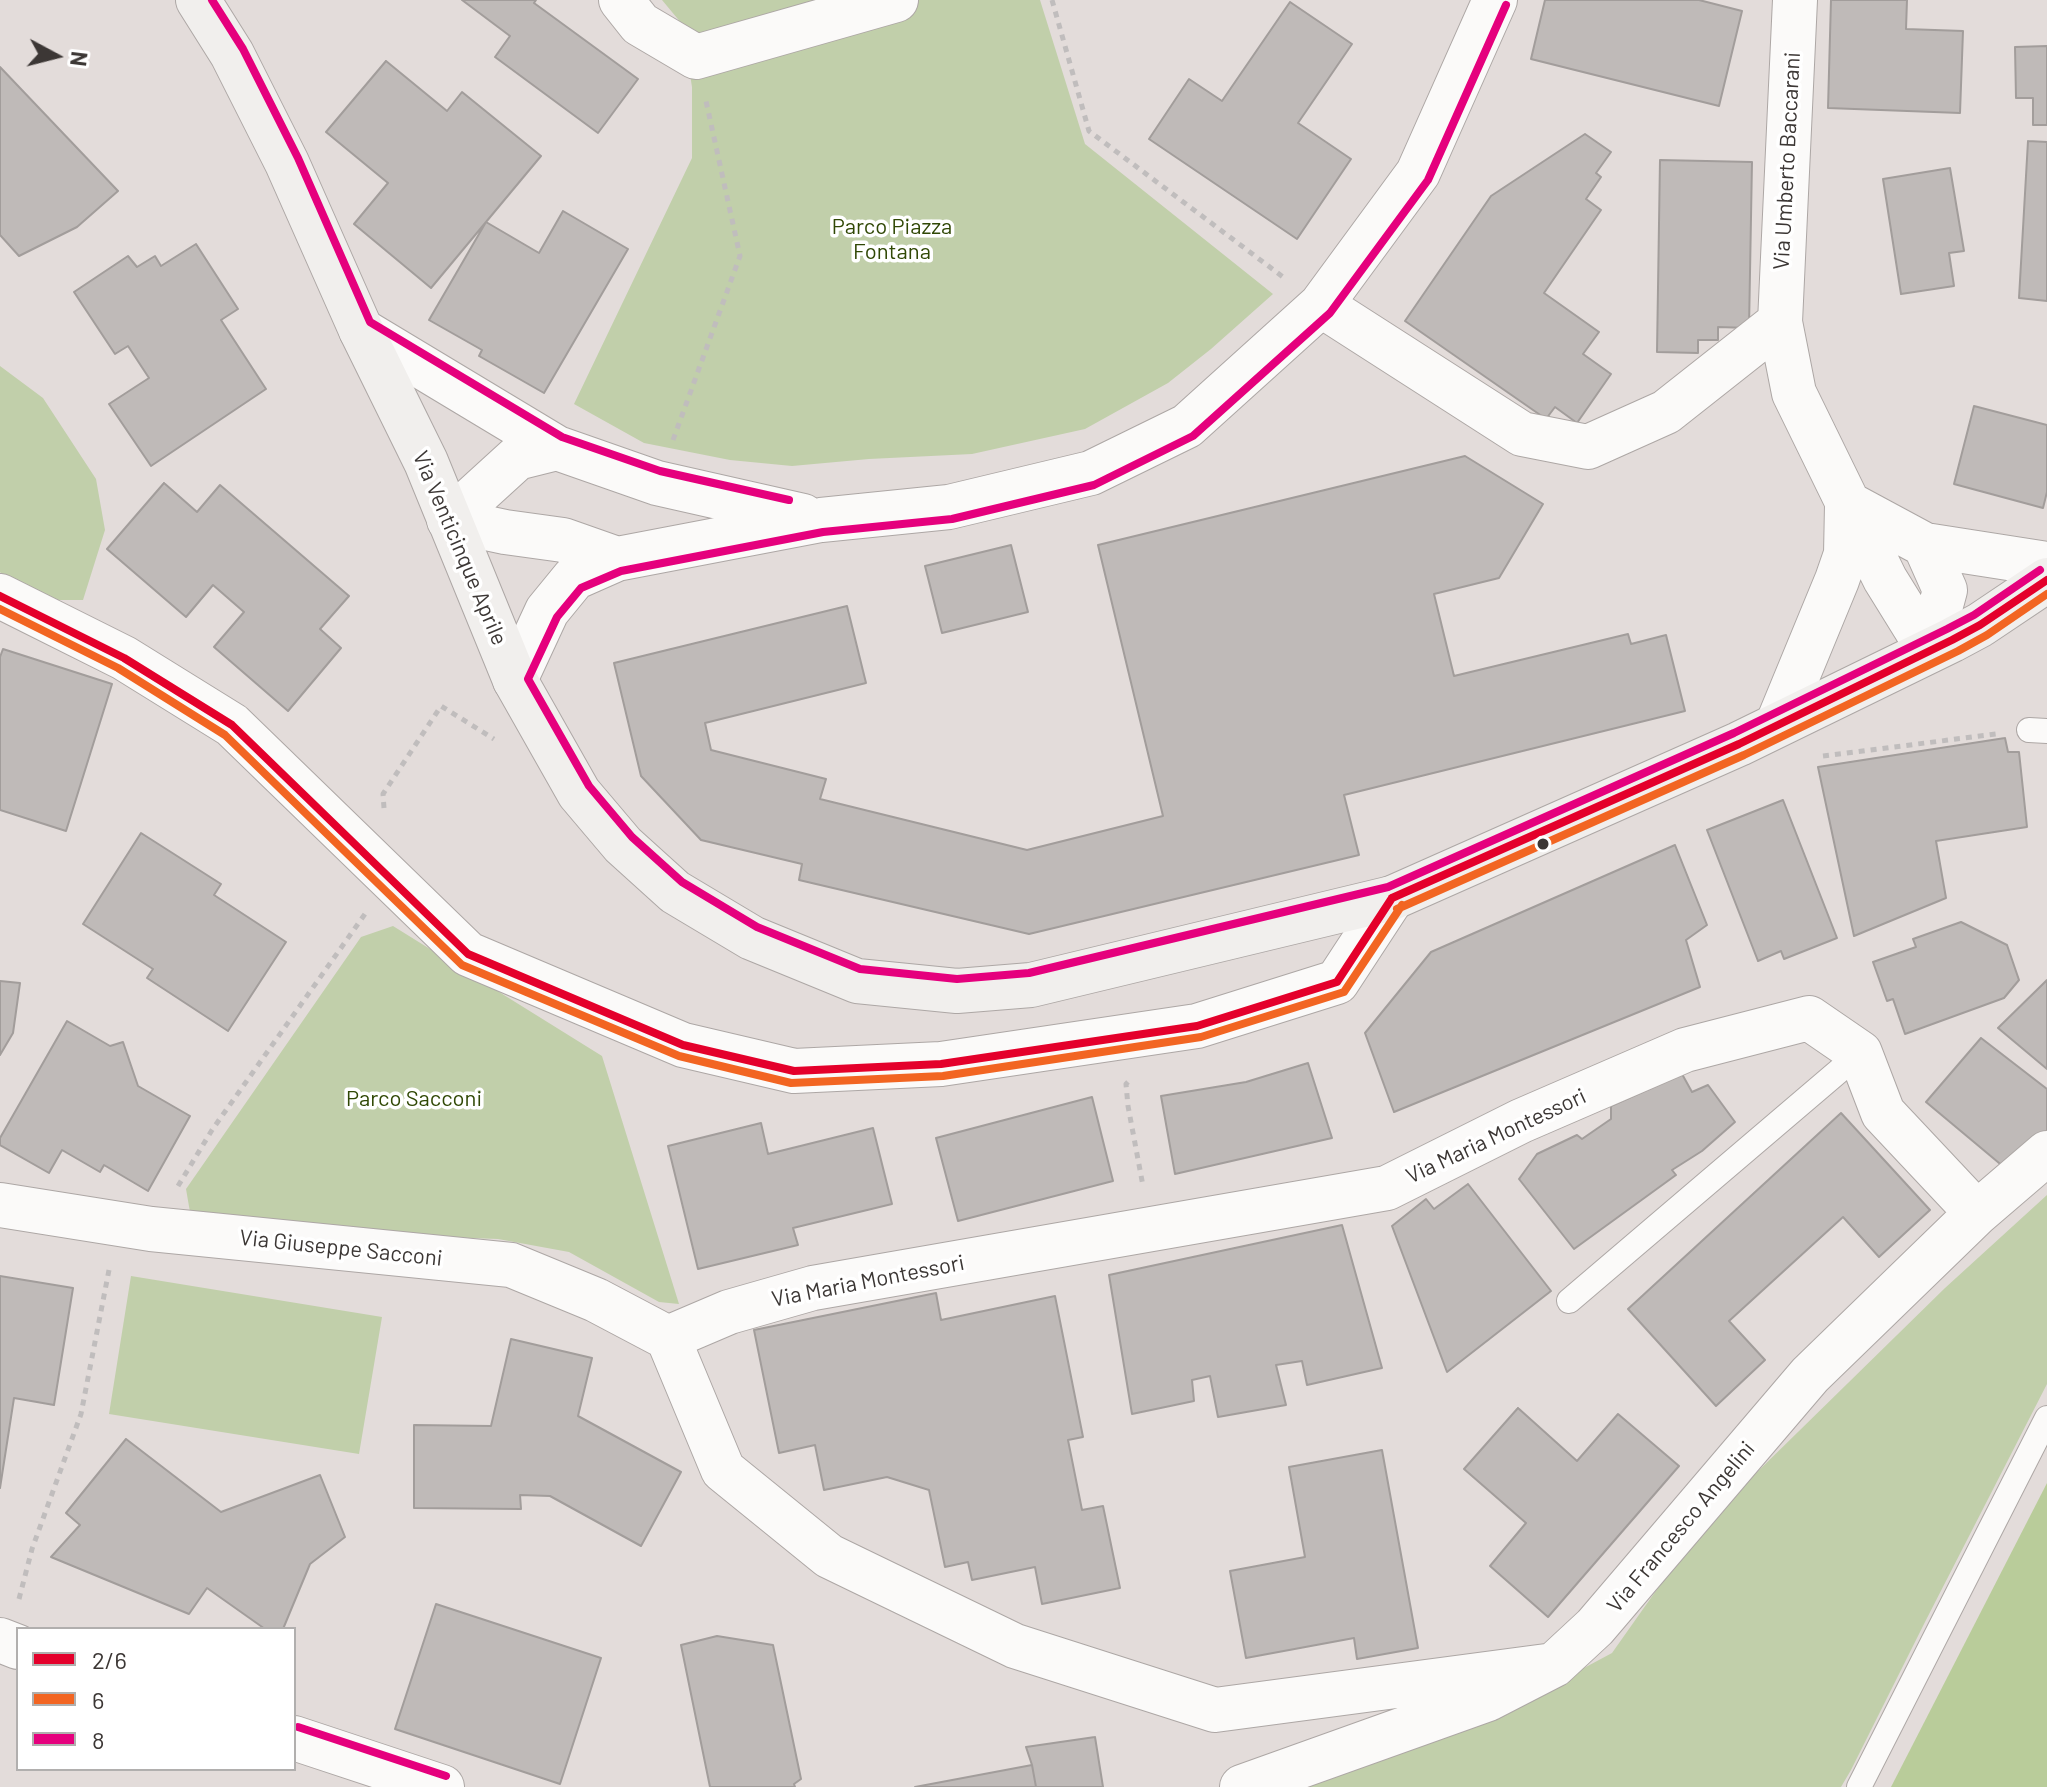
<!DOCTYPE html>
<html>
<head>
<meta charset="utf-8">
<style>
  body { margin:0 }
  #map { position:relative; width:2047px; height:1787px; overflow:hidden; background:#e3dcda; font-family:Barlow,sans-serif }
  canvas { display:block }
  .legend { position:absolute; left:16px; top:1627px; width:280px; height:144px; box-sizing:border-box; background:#fff; border:2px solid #b1afae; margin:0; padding:10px 14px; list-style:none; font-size:24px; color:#3c3735 }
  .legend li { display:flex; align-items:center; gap:16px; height:40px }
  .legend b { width:40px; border:2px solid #b1afae }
  .north { position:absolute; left:16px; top:16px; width:80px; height:80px; -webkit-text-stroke:6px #fff; paint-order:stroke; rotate:97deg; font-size:22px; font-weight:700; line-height:32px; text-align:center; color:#3c3735 }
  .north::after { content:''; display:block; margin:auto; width:28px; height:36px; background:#3c3735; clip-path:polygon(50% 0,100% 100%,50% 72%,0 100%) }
</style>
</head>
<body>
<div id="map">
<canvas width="2047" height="1787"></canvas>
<ul class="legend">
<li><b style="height:10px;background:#e4002b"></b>2/6</li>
<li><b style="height:10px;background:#f26522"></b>6</li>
<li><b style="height:10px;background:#e5007d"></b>8</li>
</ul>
<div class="north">N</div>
</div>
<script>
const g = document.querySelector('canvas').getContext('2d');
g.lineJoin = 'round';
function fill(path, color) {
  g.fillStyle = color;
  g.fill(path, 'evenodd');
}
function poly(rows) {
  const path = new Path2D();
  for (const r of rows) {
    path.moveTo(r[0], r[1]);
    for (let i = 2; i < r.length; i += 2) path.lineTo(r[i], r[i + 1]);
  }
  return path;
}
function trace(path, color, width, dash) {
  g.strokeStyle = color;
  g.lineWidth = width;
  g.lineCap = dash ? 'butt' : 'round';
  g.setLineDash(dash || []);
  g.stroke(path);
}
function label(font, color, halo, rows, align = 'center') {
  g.font = font + ' Barlow,sans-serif';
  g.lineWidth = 7;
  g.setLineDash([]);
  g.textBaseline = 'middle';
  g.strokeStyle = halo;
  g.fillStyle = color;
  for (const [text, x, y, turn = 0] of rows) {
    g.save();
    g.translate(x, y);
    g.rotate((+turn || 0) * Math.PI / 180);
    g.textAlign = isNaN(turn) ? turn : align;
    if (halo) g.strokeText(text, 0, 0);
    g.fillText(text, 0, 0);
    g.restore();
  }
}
const green = poly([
  [662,0,1040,0,1085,144,1273,294,1211,349,1168,383,1085,429,972,454,869,459,792,466,730,460,644,443,574,404,692,158,692,87,682,24],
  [0,366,43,398,96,479,105,530,83,600,22,600,0,572],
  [393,926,602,1056,679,1304,659,1302,569,1252,498,1239,416,1236,190,1212,186,1189,361,937],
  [2047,1195,2047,1384,1926,1620,1851,1770,1841,1787,1283,1787,1513,1706,1612,1653,1701,1527,1945,1288],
  [131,1276,382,1317,359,1454,109,1414]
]);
const forest = poly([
  [2047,1483,2047,1787,1891,1787]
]);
const building = poly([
  [462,0,536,0,534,3,638,79,598,133,495,57,510,36,462,0],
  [1545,0,1699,0,1742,11,1719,106,1531,59,1545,0],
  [1831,0,1907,0,1906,29,1963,31,1960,113,1828,108,1831,0],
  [1290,2,1352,44,1298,123,1351,159,1297,239,1149,139,1189,79,1222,101,1290,2],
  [2047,46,2047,125,2033,125,2033,98,2016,98,2015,47,2047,46],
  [386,61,447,111,462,92,541,156,431,288,354,224,388,183,326,132,386,61],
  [0,67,118,191,77,227,19,256,0,235,0,67],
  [1585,134,1611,152,1596,173,1601,177,1586,199,1601,210,1544,293,1599,332,1583,354,1611,374,1577,423,1555,407,1546,419,1405,321,1491,196,1585,134],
  [2028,141,2047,142,2047,301,2019,298,2028,141],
  [1660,160,1752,162,1749,328,1718,327,1718,340,1698,340,1698,353,1657,352,1660,160],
  [1950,168,1964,251,1949,253,1954,286,1901,294,1883,179,1950,168],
  [563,211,628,249,544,393,479,356,482,350,429,320,486,222,539,253,563,211],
  [196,244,238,309,221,320,266,389,151,466,109,404,149,378,128,346,115,354,74,292,128,256,137,267,155,256,161,266,196,244],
  [1974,406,2047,425,2047,492,2043,508,1954,484,1974,406],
  [1465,456,1543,504,1499,578,1434,594,1454,676,1628,634,1631,644,1666,635,1685,711,1344,795,1359,855,1029,934,799,880,802,864,701,840,641,776,614,663,847,606,866,683,705,723,711,750,826,779,820,799,1027,850,1163,816,1098,545,1465,456],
  [164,483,197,512,220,485,349,596,320,629,341,648,288,711,214,647,244,612,213,585,186,617,107,549,164,483],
  [1011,545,1028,612,942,633,925,566,1011,545],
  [3,649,112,684,66,831,0,810,0,657,3,649],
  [2005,738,2008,752,2019,752,2027,827,1936,841,1946,898,1854,936,1818,767,2005,738],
  [1783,800,1837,938,1784,959,1781,951,1758,961,1707,830,1783,800],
  [141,833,221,884,214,895,286,942,228,1031,147,978,153,969,83,924,141,833],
  [1675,845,1707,925,1686,940,1700,987,1394,1112,1365,1033,1431,952,1675,845],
  [1961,922,2007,945,2019,980,2004,998,1905,1034,1893,999,1887,1001,1873,962,1916,947,1913,939,1961,922],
  [2047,980,2047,1069,1998,1028,2047,980],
  [0,981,20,983,13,1033,0,1055,0,981],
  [67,1021,110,1046,123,1042,138,1086,190,1116,148,1191,104,1165,100,1172,62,1150,49,1173,0,1145,0,1138,67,1021],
  [1981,1038,2047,1089,2047,1137,2011,1173,1926,1102,1981,1038],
  [1308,1063,1332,1138,1175,1174,1161,1096,1246,1082,1308,1063],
  [1682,1074,1692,1092,1708,1085,1735,1122,1702,1151,1672,1170,1676,1175,1574,1249,1519,1179,1537,1154,1577,1135,1582,1139,1611,1119,1611,1106,1682,1074],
  [1092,1097,1113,1181,958,1221,936,1138,1092,1097],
  [1841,1113,1930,1210,1879,1257,1843,1217,1729,1321,1765,1360,1716,1406,1628,1309,1841,1113],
  [761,1123,768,1154,873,1128,892,1204,793,1228,798,1245,698,1269,668,1146,761,1123],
  [1468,1184,1551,1291,1447,1372,1392,1226,1426,1199,1434,1209,1468,1184],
  [1342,1225,1382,1368,1307,1385,1302,1361,1276,1365,1286,1405,1218,1417,1210,1376,1192,1380,1194,1401,1132,1414,1109,1275,1342,1225],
  [0,1276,73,1288,54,1405,14,1398,0,1488,0,1276],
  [936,1293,941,1320,1055,1296,1083,1437,1068,1440,1082,1510,1103,1506,1120,1588,1042,1604,1035,1567,972,1580,968,1562,945,1567,929,1490,887,1477,824,1490,815,1445,779,1453,754,1330,936,1293],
  [511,1339,592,1358,578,1416,681,1472,641,1546,550,1496,520,1495,521,1509,414,1508,414,1425,491,1426,511,1339],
  [1518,1408,1577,1461,1618,1414,1679,1466,1548,1617,1490,1566,1526,1523,1464,1469,1518,1408],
  [126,1439,221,1512,320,1475,345,1537,310,1564,283,1629,265,1629,207,1588,189,1614,51,1557,80,1525,66,1513,126,1439],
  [1382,1450,1418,1648,1357,1659,1354,1638,1246,1658,1230,1571,1305,1557,1289,1467,1382,1450],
  [436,1604,601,1658,560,1784,395,1729,436,1604],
  [717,1636,773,1645,801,1779,794,1784,795,1787,710,1787,681,1645,717,1636],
  [1095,1737,1103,1787,1036,1787,1032,1765,1026,1747,1095,1737],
  [1032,1765,1036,1787,915,1787,1032,1765]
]);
const path = poly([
  [1052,0,1089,131,1283,277],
  [673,440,740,256,706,101],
  [1823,756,1996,734],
  [384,808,383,794,441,706,494,739],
  [1128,1082,1126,1084,1128,1106,1143,1186],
  [178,1186,212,1130,365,914],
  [19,1599,32,1549,81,1414,109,1270]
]);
const lane = poly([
  [2029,730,2047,731],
  [1569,1301,1860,1053],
  [1859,1787,2047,1418]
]);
const street = poly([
  [621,0,640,24,696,57,896,0],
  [1795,0,1780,322,1794,393,1885,579,1929,650],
  [1321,305,1522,434,1588,447,1666,412,1780,322],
  [361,330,557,448,657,483,803,516],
  [1847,503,1925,545,2047,564],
  [449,520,505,532,563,540,617,559],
  [449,520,517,458,557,448],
  [1925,545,1945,590,1929,650],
  [0,596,124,658,232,725,468,954,683,1045,794,1071,941,1064,1197,1026,1337,982,1392,898],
  [515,680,547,611,574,578,617,559,821,520,949,507,1091,473,1187,426,1321,305,1418,173,1495,0],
  [1778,723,1837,580,1846,554,1847,505],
  [0,1205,151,1229,511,1265,596,1300,668,1338],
  [0,1640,18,1647],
  [1554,1665,1215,1710,1015,1646,829,1556,723,1470,668,1338,729,1312,813,1288,1387,1188,1521,1121,1685,1050,1809,1018,1860,1053,1883,1113,1977,1213],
  [294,1738,442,1787],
  [1242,1787,1488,1699,1554,1665,1595,1627,1810,1375,1977,1213,2047,1153]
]);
const secondary = poly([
  [198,0,232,54,287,163,361,330,426,462,515,680,579,793,623,845,675,892,752,938,857,981,957,991,1031,985,1392,898,1739,744,1952,640,1980,625,2047,580]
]);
const bus1 = poly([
  [0,596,124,658,232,725,468,954,683,1045,794,1071,941,1064,1197,1026,1337,982,1392,898],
  [1392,898,1739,744,1952,640,1980,625,2047,580]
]);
const bus2 = poly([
  [0,609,118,668,225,735,462,965,679,1056,791,1083,943,1076,1201,1037,1344,992,1402,905],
  [1397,909,1744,755,1958,651,1987,635,2047,594]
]);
const bus3 = poly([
  [212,0,243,49,298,158,370,322,562,437,660,471,789,500],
  [1506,5,1428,180,1330,313,1193,436,1094,485,952,519,823,532,621,571,581,588,557,617,528,679,589,786,632,837,682,882,757,927,860,969,957,979,1029,973,1388,887,1734,733,1947,629,1974,615,2040,570],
  [298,1727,446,1776]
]);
const markers = [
  [1543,844,7,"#3c3735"]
];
const streetNames = [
  ["Via Umberto Baccarani",1787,161,-87],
  ["Via Venticinque Aprile",460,548,67],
  ["Via Maria Montessori",1496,1136,-25],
  ["Via Giuseppe Sacconi",341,1248,6],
  ["Via Maria Montessori",868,1281,-11],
  ["Via Francesco Angelini",1681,1527,-50]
];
const parkNames = [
  ["Parco Piazza",892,227],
  ["Fontana",892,252],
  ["Parco Sacconi",414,1099]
];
fill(green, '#c1cfaa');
fill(forest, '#b9cc9a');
fill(building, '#bfbab8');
trace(building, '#a29d9b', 2);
trace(lane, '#ada7a5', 26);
trace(street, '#ada7a5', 46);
trace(secondary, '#ada7a5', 46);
trace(path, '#c0bdbd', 5, [6, 6]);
trace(lane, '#fbfaf9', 24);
trace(street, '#fbfaf9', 44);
trace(secondary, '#f1efed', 44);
trace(bus1, '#e4002b', 8);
trace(bus2, '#f26522', 8);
trace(bus3, '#e5007d', 8);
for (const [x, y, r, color] of markers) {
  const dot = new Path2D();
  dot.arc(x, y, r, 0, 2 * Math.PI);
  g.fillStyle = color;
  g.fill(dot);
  trace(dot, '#fff', 3);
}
label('22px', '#3c3735', '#fff', streetNames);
label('22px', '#304805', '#fff', parkNames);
</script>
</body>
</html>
